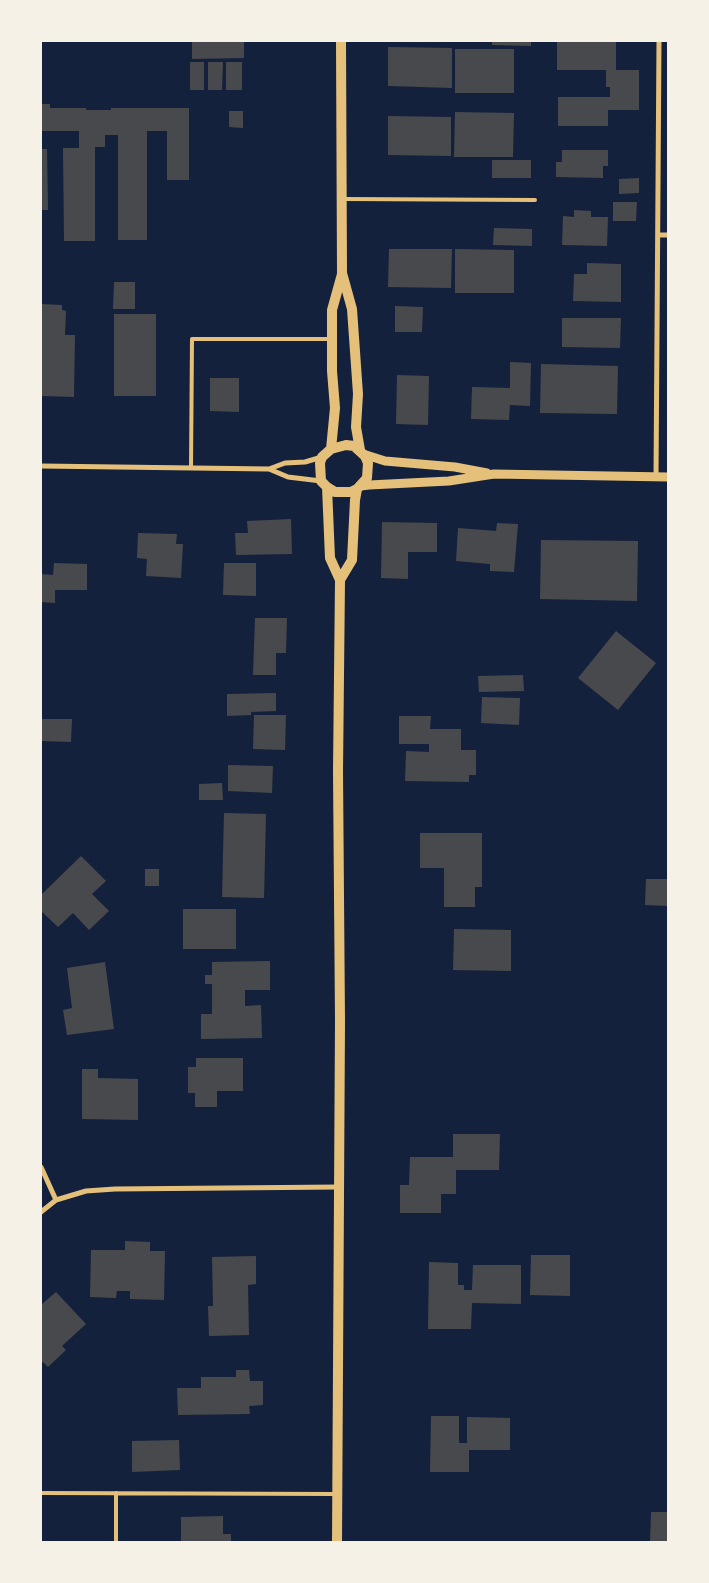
<!DOCTYPE html>
<html>
<head>
<meta charset="utf-8">
<style>
  body { margin:0 }
  #map { position:relative; width:709px; height:1583px; overflow:hidden; background:#14213d; font-family:Rubik,sans-serif }
  canvas { display:block }
  .frame { position:absolute; inset:0; border:42px solid #f6f1e7; pointer-events:none }
</style>
</head>
<body>
<div id="map">
<canvas width="709" height="1583"></canvas>
<div class="frame"></div>
</div>
<script>
const g = document.querySelector('canvas').getContext('2d');
g.lineJoin = 'round';
function fill(path, color) {
  g.fillStyle = color;
  g.fill(path, 'evenodd');
}
function poly(rows) {
  const path = new Path2D();
  for (const r of rows) {
    path.moveTo(r[0], r[1]);
    for (let i = 2; i < r.length; i += 2) path.lineTo(r[i], r[i + 1]);
  }
  return path;
}
function trace(path, color, width, dash) {
  g.strokeStyle = color;
  g.lineWidth = width;
  g.lineCap = dash ? 'butt' : 'round';
  g.setLineDash(dash || []);
  g.stroke(path);
}
const building = poly([
  [192,41,244,41,244,58,192,59],
  [492,41,531,41,531,46,492,45],
  [557,41,616,41,616,70,639,70,639,110,608,110,608,126,558,126,558,97,610,97,610,87,606,87,606,70,557,70],
  [388,47,452,48,452,88,388,86],
  [455,49,514,49,514,93,455,93],
  [190,62,204,62,204,90,190,90],
  [208,62,223,62,222,90,208,90],
  [226,62,242,62,242,90,226,90],
  [41,104,50,104,50,108,86,108,86,110,111,110,111,108,189,108,189,180,167,180,167,131,147,131,147,240,118,240,118,135,105,135,105,147,95,147,95,241,64,241,63,148,79,148,79,131,41,131],
  [229,111,243,111,243,128,229,127],
  [455,112,514,113,513,157,454,157],
  [388,116,451,117,451,156,388,155],
  [41,149,47,149,48,210,41,210],
  [562,150,608,150,608,166,603,166,603,178,556,177,556,162,562,162],
  [492,160,531,160,531,178,492,178],
  [639,178,639,193,619,194,619,179],
  [613,202,637,202,636,221,613,221],
  [574,210,591,211,591,217,608,217,607,246,562,245,563,216,574,217],
  [494,228,532,229,532,246,493,245],
  [389,249,452,249,451,288,388,287],
  [455,249,514,250,514,293,455,293],
  [587,263,621,264,621,302,573,301,574,274,587,274],
  [114,282,135,282,135,309,113,309],
  [41,304,62,305,62,310,66,311,65,335,75,335,74,397,41,396],
  [395,306,423,307,422,332,395,332],
  [114,314,156,314,156,396,114,396],
  [562,318,621,318,620,348,562,347],
  [510,362,531,363,530,406,510,405,509,420,471,419,472,387,510,388],
  [541,364,618,366,617,414,540,413],
  [397,375,429,376,428,425,396,424],
  [210,378,239,378,239,412,210,411],
  [291,519,292,554,236,555,235,533,248,533,247,521],
  [382,522,437,523,437,552,408,552,408,579,381,578],
  [497,523,518,524,514,572,490,571,490,564,456,561,458,528,496,531],
  [138,533,177,534,176,544,183,544,181,578,146,576,147,559,137,558],
  [541,540,638,541,637,601,540,599],
  [54,563,87,564,87,590,55,590,55,603,41,602,41,574,53,575],
  [224,563,256,563,256,596,223,595],
  [255,618,287,618,286,653,276,653,276,675,253,675],
  [616,631,656,663,618,710,578,678],
  [523,675,524,691,479,692,478,676],
  [276,693,276,711,251,712,251,715,227,716,227,694],
  [482,697,520,698,519,725,481,723],
  [254,715,286,715,285,750,253,749],
  [399,716,431,716,430,729,461,729,461,750,476,750,476,775,469,775,469,782,405,781,406,751,429,752,429,744,399,744],
  [41,719,72,719,71,742,41,741],
  [228,765,273,766,272,793,228,791],
  [222,783,223,800,199,800,199,784],
  [224,813,266,814,264,898,222,897],
  [420,833,482,833,482,887,475,887,475,907,444,907,444,868,420,868],
  [81,856,106,881,92,894,109,911,89,930,73,913,58,927,41,911,41,895],
  [145,869,159,869,159,886,145,886],
  [646,879,668,879,668,906,645,905],
  [183,909,236,909,236,949,183,949],
  [454,929,511,930,511,971,453,970],
  [270,961,270,990,245,990,245,1006,261,1005,262,1038,201,1039,201,1014,212,1014,212,984,205,984,205,975,212,975,212,962],
  [105,962,114,1029,67,1035,63,1010,72,1008,67,968],
  [196,1058,243,1058,243,1091,217,1091,217,1107,195,1107,195,1093,188,1093,188,1067,196,1067],
  [82,1069,98,1069,98,1078,138,1079,138,1120,82,1119],
  [453,1134,500,1134,499,1170,456,1170,456,1194,441,1194,441,1213,400,1213,400,1185,409,1185,410,1157,453,1157],
  [125,1241,150,1242,150,1251,165,1251,164,1300,130,1299,130,1291,117,1291,116,1298,90,1297,91,1250,125,1250],
  [531,1255,570,1255,570,1296,530,1295],
  [256,1256,256,1284,248,1285,249,1335,209,1336,208,1306,213,1306,212,1257],
  [429,1262,458,1263,458,1285,464,1285,464,1290,472,1290,473,1265,521,1265,521,1304,472,1303,471,1329,428,1329],
  [56,1292,86,1324,62,1346,66,1350,48,1367,43,1362,41,1364,41,1305],
  [236,1370,249,1370,250,1381,263,1381,263,1405,249,1406,250,1414,178,1415,177,1388,201,1388,201,1377,236,1377],
  [431,1416,459,1416,459,1443,467,1443,467,1417,510,1418,510,1450,469,1450,469,1472,430,1472],
  [179,1440,180,1470,132,1472,132,1441],
  [651,1512,668,1512,668,1542,650,1542],
  [223,1516,223,1534,231,1534,231,1542,181,1542,181,1517]
]);
const service = poly([
  [344,199,535,200],
  [191,468,192,339,332,339],
  [41,1493,336,1494],
  [116,1493,116,1542]
]);
const minor = poly([
  [658,235,668,235],
  [41,466,269,469,285,463,305,462,322,457],
  [269,469,288,477,321,481],
  [656,476,659,41],
  [41,1167,56,1200],
  [41,1212,56,1200,86,1191,115,1189,338,1187]
]);
const tertiary = poly([
  [363,454,385,461,455,467,487,473],
  [361,486,369,485,449,481,494,474,668,477]
]);
const secondary = poly([
  [341,41,342,273,352,309,358,394,356,427,360,450],
  [346,445,354,446,365,456,368,463,367,478,357,489,351,492,335,492,327,487,321,481,320,463,322,457,331,449,346,445],
  [331,449,335,408,332,371,332,310,342,274],
  [327,487,330,558,340,580,338,771,340,1021,337,1542],
  [340,580,352,560,355,500,357,489]
]);
fill(building, '#48494c');
trace(service, '#e5c07b', 4);
trace(minor, '#e5c07b', 5);
trace(tertiary, '#e5c07b', 9);
trace(secondary, '#e5c07b', 10);
</script>
</body>
</html>
